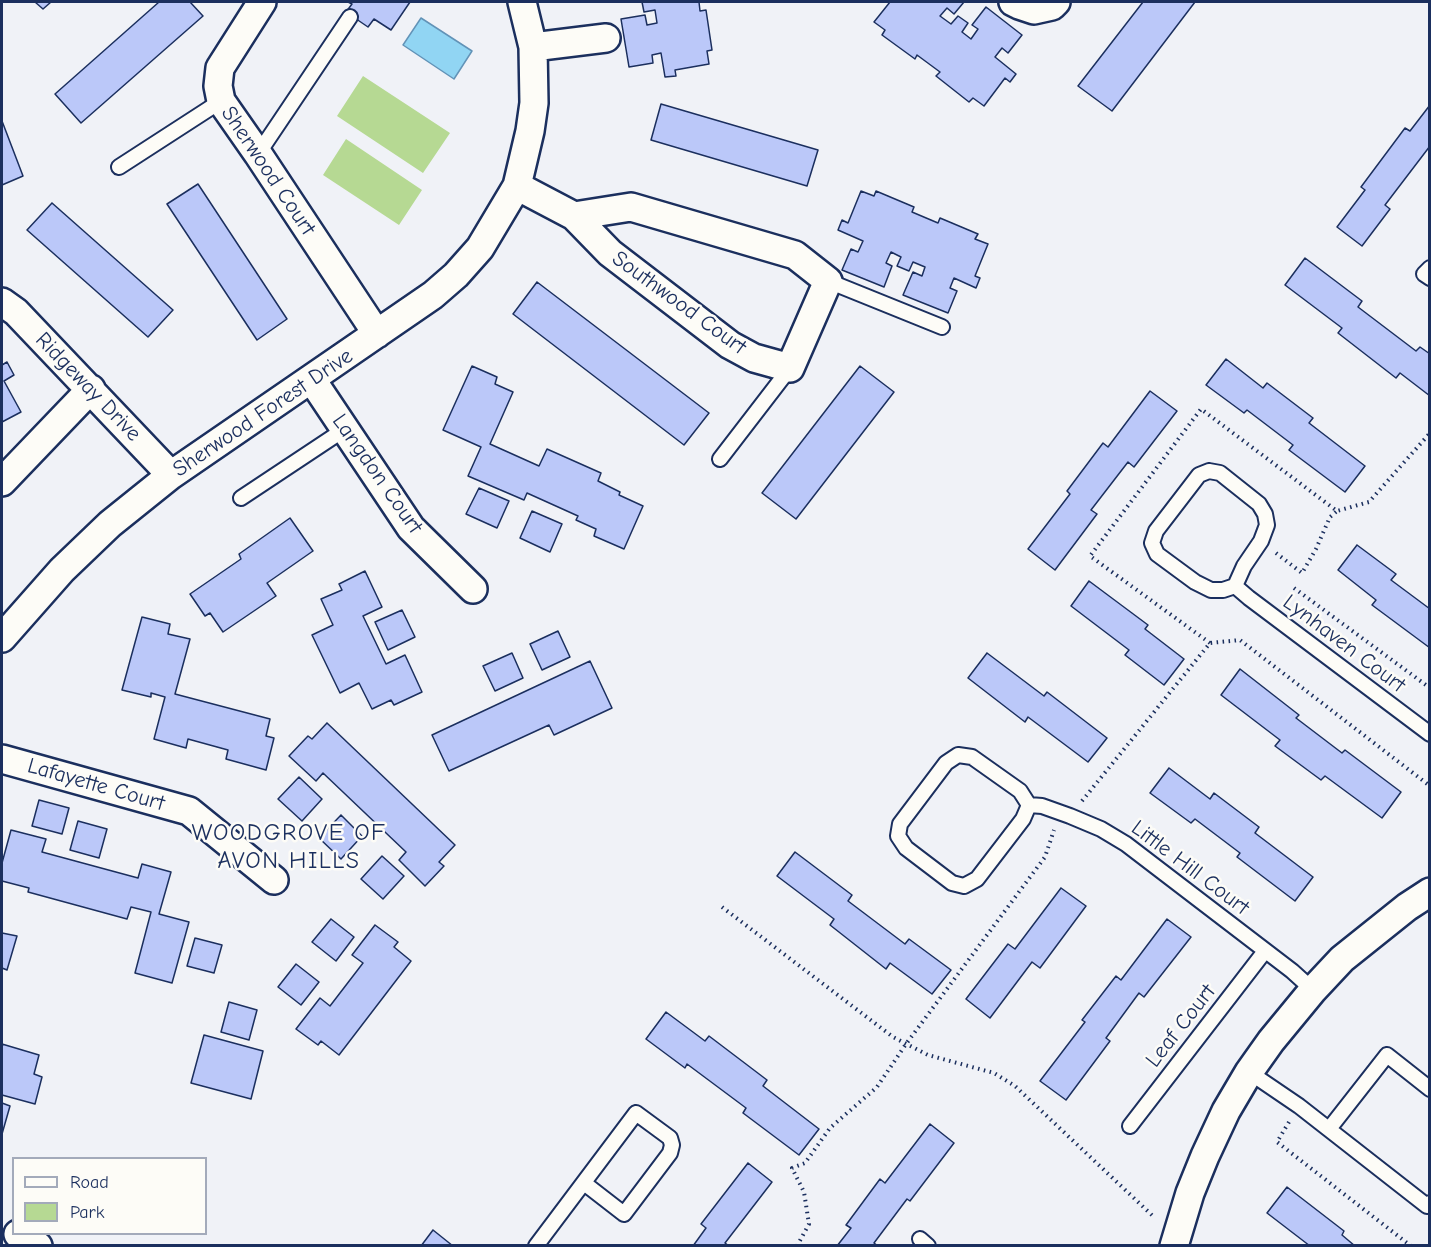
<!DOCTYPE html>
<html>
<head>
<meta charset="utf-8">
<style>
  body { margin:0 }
  #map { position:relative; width:1431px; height:1247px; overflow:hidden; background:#f0f2f7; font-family:"Comic Neue",sans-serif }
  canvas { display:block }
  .frame { position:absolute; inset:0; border:3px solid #1b2f5e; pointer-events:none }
  .legend { position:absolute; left:12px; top:1157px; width:195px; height:78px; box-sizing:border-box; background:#fdfcf7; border:2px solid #a3aaba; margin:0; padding:8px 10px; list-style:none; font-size:18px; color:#1b2f5e }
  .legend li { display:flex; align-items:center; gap:12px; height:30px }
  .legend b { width:30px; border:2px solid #a3aaba }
</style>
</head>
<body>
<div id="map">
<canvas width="1431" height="1247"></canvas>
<div class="frame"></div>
<ul class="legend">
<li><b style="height:8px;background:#fdfcf7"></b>Road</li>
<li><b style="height:16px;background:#b6d993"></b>Park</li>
</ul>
</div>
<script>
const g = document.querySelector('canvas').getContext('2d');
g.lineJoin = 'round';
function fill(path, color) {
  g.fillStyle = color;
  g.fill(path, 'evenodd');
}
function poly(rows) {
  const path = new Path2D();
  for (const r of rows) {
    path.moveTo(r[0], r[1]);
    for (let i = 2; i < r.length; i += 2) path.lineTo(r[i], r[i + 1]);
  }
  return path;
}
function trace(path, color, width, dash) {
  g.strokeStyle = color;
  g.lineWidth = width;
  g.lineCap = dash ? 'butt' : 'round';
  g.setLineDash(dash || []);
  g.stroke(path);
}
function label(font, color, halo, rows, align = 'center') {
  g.font = font + ' "Comic Neue",sans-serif';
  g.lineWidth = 5;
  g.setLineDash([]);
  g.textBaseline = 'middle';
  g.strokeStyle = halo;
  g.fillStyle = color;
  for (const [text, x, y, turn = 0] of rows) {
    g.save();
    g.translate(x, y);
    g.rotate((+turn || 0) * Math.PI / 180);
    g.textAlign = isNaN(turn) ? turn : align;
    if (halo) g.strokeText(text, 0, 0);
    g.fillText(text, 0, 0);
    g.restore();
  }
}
const green = poly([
  [363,76,450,133,423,173,337,116],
  [346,139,422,190,399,225,323,175]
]);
const water = poly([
  [421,18,472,51,454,79,403,45,421,18]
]);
const building = poly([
  [35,2,51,2,43,9,35,2],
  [159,2,190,2,203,16,81,123,55,94,159,2],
  [348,2,410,2,391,30,374,19,368,27,346,12,352,4,348,2],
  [642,2,699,2,700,11,706,10,712,50,707,51,709,64,675,70,676,76,665,77,661,53,652,55,653,63,629,67,621,19,645,15,647,25,657,23,655,10,644,12,642,2],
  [890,2,964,2,954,14,947,8,940,16,951,24,958,16,968,23,962,32,971,39,978,29,972,25,986,7,1022,35,1008,53,1002,48,995,57,1016,74,1010,82,1005,78,984,106,973,98,969,102,936,76,940,72,917,55,915,59,882,35,885,30,874,22,890,2],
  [1143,2,1195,2,1112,111,1078,86,1143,2],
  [661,104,818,150,807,186,651,140,661,104],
  [1430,105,1430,146,1385,205,1390,209,1362,246,1337,227,1365,190,1361,187,1405,128,1410,131,1430,105],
  [2,121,23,176,2,185,2,121],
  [198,184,287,319,257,340,167,204,198,184],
  [861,191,874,196,876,191,914,207,912,212,938,223,940,218,978,234,975,239,988,244,975,276,980,278,976,288,954,278,950,288,957,291,948,313,903,295,913,272,922,276,925,267,913,262,909,271,897,266,901,257,891,252,886,263,892,266,884,287,842,270,851,249,858,252,863,241,838,230,842,220,848,223,861,191],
  [52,203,173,310,148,337,27,230,52,203],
  [1305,258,1362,301,1358,307,1416,351,1420,347,1430,354,1430,396,1400,373,1396,378,1338,333,1342,328,1285,285,1305,258],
  [537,282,709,413,684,445,513,314,537,282],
  [1226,359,1263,388,1267,383,1313,418,1309,423,1365,466,1345,492,1289,450,1293,445,1247,410,1244,413,1206,385,1226,359],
  [7,362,14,375,4,381,21,412,2,422,2,365,7,362],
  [472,366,497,377,495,384,513,392,490,444,539,466,547,449,601,473,598,481,620,492,619,495,643,506,624,549,594,536,596,529,576,520,578,516,527,493,524,500,468,476,481,447,443,430,472,366],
  [860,366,894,392,796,519,762,493,860,366],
  [1150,391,1177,411,1134,467,1128,462,1091,510,1097,514,1055,570,1028,549,1070,494,1067,491,1103,443,1108,447,1150,391],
  [479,488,509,501,497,528,466,514,479,488],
  [532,511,562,524,550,552,520,538,532,511],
  [290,518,313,551,267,583,276,596,223,632,210,613,205,616,190,594,241,559,239,554,290,518],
  [1357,545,1396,574,1391,580,1430,609,1430,648,1372,605,1376,600,1338,570,1357,545],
  [365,571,382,607,363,616,386,664,405,655,422,692,394,705,391,700,372,709,359,683,340,693,312,635,333,625,321,599,342,590,339,584,365,571],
  [1089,581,1148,625,1145,629,1184,659,1164,685,1125,655,1129,650,1071,606,1089,581],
  [402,610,415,637,388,650,375,622,402,610],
  [142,617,170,624,168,634,190,639,175,694,270,719,266,736,274,738,266,770,226,759,228,750,188,739,186,748,154,739,165,697,151,693,151,697,122,690,142,617],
  [558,631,570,657,542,670,530,644,558,631],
  [512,653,523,678,495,691,483,666,512,653],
  [987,653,1044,696,1047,692,1107,738,1088,762,1028,717,1025,722,968,678,987,653],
  [590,661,612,708,554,735,549,725,449,771,432,735,590,661],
  [1240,669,1299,715,1296,718,1342,753,1345,750,1401,792,1382,818,1325,776,1321,780,1275,746,1280,740,1221,695,1240,669],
  [327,723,455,845,439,862,444,866,425,886,399,860,406,852,323,773,316,781,289,756,308,736,312,739,327,723],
  [1169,768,1210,799,1214,793,1259,827,1255,833,1313,877,1295,901,1237,857,1240,853,1195,819,1191,823,1150,793,1169,768],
  [299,777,322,799,302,821,278,799,299,777],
  [39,800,69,808,62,834,32,826,39,800],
  [341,815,362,836,341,859,319,838,341,815],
  [78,821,107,829,99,858,70,850,78,821],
  [11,830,46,839,42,852,138,878,142,864,171,872,159,914,189,922,172,983,135,973,151,912,131,907,127,919,28,892,29,888,2,881,2,863,11,830],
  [795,852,852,895,848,901,905,944,909,939,951,970,932,994,890,963,886,969,830,925,834,919,777,876,795,852],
  [382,856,404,876,383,899,361,879,382,856],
  [1061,888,1086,906,1040,968,1032,962,990,1018,966,999,1008,944,1015,949,1061,888],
  [331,919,354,937,336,961,312,942,331,919],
  [1167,919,1191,937,1144,997,1139,993,1106,1038,1110,1041,1066,1100,1040,1081,1085,1022,1082,1020,1116,976,1121,980,1167,919],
  [375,925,398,942,394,947,411,961,339,1055,321,1041,318,1045,296,1029,320,998,330,1006,363,963,352,955,375,925],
  [2,933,17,936,7,970,2,968,2,933],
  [195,938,222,945,214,973,187,966,195,938],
  [296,964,319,982,301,1005,278,987,296,964],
  [229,1002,257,1010,249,1040,221,1032,229,1002],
  [666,1012,705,1041,709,1036,767,1080,763,1086,819,1129,799,1155,743,1113,746,1108,687,1064,685,1068,646,1039,666,1012],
  [204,1035,263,1051,251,1099,191,1083,204,1035],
  [2,1044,39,1055,34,1074,42,1077,35,1104,2,1095,2,1044],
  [2,1103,10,1106,2,1134,2,1103],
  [930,1124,954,1143,910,1201,907,1199,874,1243,878,1246,837,1246,851,1228,846,1225,880,1179,885,1183,930,1124],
  [748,1163,772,1182,725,1243,729,1246,693,1246,706,1228,701,1224,748,1163],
  [1287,1187,1344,1231,1342,1235,1355,1246,1310,1246,1267,1213,1287,1187],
  [433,1230,453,1246,421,1246,433,1230]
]);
const path = poly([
  [1276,553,1302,573,1316,549,1330,517,1337,511],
  [1294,588,1430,688],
  [1210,643,1090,556,1201,409,1337,511,1369,502,1430,433],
  [1082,801,1210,643,1240,640,1430,786],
  [722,907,893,1037,928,1055,994,1073,1015,1086,1155,1218],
  [1289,1122,1277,1142,1411,1246],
  [797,1246,809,1224,804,1192,792,1168,805,1163,830,1128,877,1087,906,1044,1045,857,1054,830]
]);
const lane = poly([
  [258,154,350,17],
  [119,167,221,101],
  [1430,268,1424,274,1430,278],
  [828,281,942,327],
  [720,459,790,368],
  [1209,471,1220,473,1259,504,1265,514,1267,525,1261,541,1244,566,1235,586,1223,590,1211,590,1195,582,1157,554,1152,543,1156,531,1199,475,1209,471],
  [241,498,345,429],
  [1235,586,1249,598,1430,734],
  [1029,805,1023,819,977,879,964,886,952,883,906,848,898,836,900,824,946,763,958,755,972,757,1020,791,1029,805,1042,806,1070,816,1101,829,1126,844,1292,971,1313,990],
  [1249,1072,1299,1106,1427,1206,1430,1203],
  [1130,1126,1265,951],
  [1329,1129,1387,1055,1430,1089],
  [920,1239,928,1246],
  [536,1246,636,1113,670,1138,672,1145,670,1153,624,1214,584,1183]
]);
const street = poly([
  [262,2,220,68,218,86,221,101,258,154,377,334],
  [1013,2,1019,5,1034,10,1052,6,1056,2],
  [533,47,606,38],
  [517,186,574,216,631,207,795,255,828,281,790,368,754,358,730,345,610,253,574,216],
  [2,302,16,312,171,475],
  [312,380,411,528,473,589],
  [2,482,91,389],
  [2,638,62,570,110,524,171,475,433,295,456,275,480,248,517,186,530,131,534,103,533,47,522,2],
  [2,759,189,811,274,880],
  [18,1234,38,1246],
  [1174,1246,1190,1193,1205,1156,1226,1111,1249,1072,1271,1041,1313,990,1342,959,1407,907,1430,892]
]);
const streetNames = [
  ["Sherwood Court",268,171,56],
  ["Southwood Court",679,303,36],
  ["Ridgeway Drive",88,387,46],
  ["Sherwood Forest Drive",263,413,-34],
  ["Langdon Court",377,474,55],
  ["Lynhaven Court",1344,644,37],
  ["Lafayette Court",96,785,16],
  ["Little Hill Court",1190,868,37],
  ["Leaf Court",1181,1026,-52]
];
const neighbourhoodNames = [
  ["WOODGROVE OF",289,833],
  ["AVON HILLS",289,861]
];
fill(green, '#b6d993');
fill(water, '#91d5f3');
trace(water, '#6293b7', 1.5);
fill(building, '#bbc8f9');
trace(building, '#1b2f5e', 1.5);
trace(lane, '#1b2f5e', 18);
trace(street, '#1b2f5e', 32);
trace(path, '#1b2f5e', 4, [1.5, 4.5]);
trace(lane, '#fdfcf7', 14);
trace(street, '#fdfcf7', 27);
label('22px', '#1b2f5e', '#fdfcf7', streetNames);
g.letterSpacing = '1.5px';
label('24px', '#1b2f5e', '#fdfcf7', neighbourhoodNames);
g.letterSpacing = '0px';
</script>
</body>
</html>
